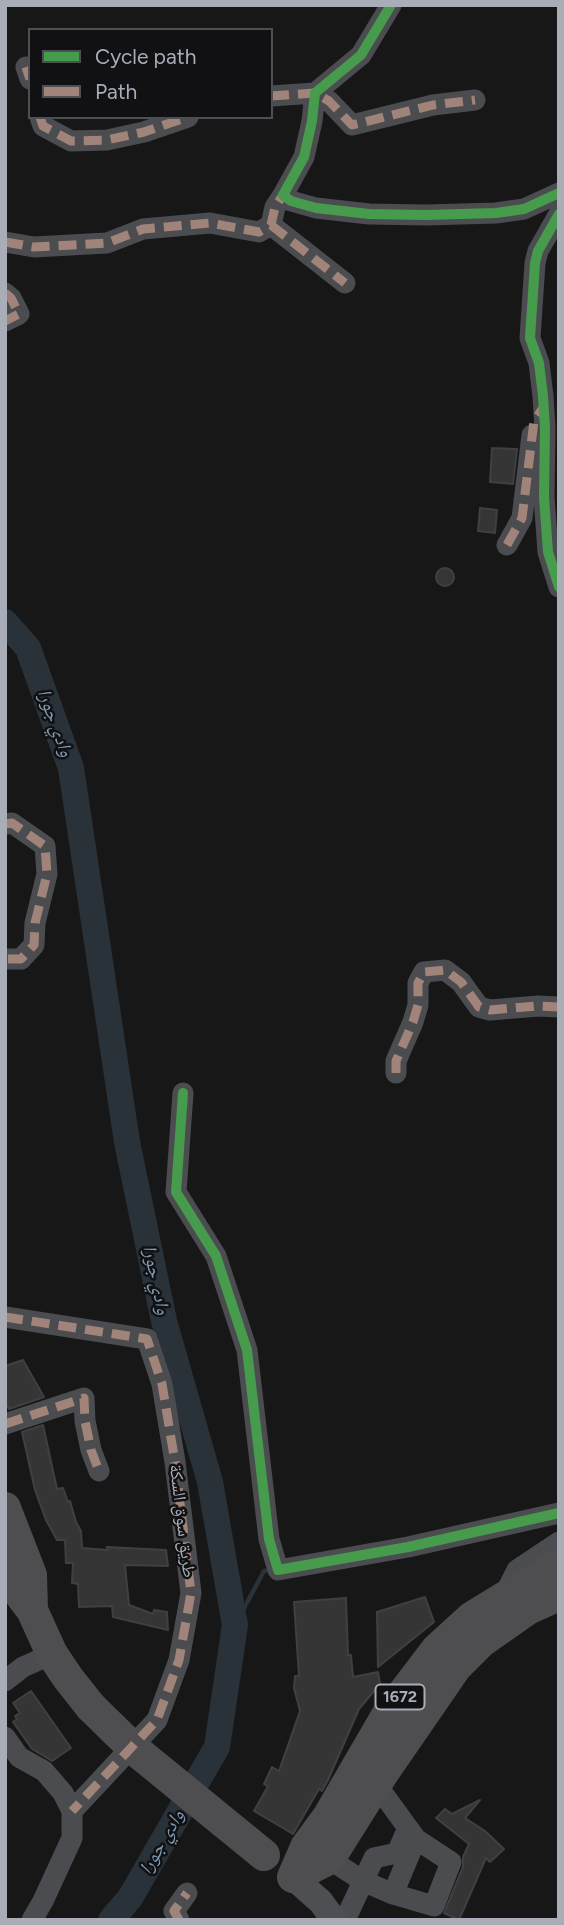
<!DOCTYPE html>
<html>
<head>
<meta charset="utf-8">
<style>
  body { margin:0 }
  #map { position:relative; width:564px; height:1925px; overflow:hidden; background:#171717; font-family:Figtree,sans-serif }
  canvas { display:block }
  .frame { position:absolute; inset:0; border:7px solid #a8adb8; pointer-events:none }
  .legend { position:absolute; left:28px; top:28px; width:245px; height:91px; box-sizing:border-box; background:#111113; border:2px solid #4d4f55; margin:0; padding:9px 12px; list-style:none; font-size:21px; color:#a8adb8 }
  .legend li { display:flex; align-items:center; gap:14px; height:35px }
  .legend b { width:35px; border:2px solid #4d4f55 }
</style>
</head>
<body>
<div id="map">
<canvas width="564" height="1925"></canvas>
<div class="frame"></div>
<ul class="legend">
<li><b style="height:9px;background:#469c4c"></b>Cycle path</li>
<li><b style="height:9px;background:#a18479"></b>Path</li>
</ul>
</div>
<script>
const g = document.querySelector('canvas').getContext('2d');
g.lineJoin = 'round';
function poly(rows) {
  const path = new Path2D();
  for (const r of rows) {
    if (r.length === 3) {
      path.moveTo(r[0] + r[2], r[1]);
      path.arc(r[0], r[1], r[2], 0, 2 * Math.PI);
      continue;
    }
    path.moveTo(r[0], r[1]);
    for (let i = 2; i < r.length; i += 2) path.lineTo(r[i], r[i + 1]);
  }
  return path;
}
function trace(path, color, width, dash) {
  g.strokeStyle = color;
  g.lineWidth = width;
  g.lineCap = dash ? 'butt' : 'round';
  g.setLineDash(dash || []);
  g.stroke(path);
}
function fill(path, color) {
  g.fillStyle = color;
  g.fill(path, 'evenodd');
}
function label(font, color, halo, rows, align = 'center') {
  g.font = font + ' Figtree,"Noto Naskh Arabic",sans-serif';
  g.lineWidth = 5;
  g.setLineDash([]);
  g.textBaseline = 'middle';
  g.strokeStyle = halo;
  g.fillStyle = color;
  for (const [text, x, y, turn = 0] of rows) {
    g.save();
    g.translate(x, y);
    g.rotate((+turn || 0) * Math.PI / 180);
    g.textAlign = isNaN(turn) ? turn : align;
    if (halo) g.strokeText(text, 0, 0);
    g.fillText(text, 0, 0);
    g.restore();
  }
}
const stream = poly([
  [235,1625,264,1571,270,1570]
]);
const river = poly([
  [5,622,28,648,71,768,127,1142,164,1321,210,1482,235,1625,217,1747,130,1898,111,1920]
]);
const building = poly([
  [492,448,517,449,513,484,490,482,492,448],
  [480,508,497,510,495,533,478,531,480,508],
  [445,577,9],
  [23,1360,44,1397,9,1409,5,1401,5,1366,23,1360],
  [43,1425,57,1489,63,1488,68,1502,70,1501,76,1522,81,1531,82,1548,108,1550,107,1547,166,1550,168,1566,125,1565,129,1605,153,1614,154,1610,167,1612,168,1630,113,1617,112,1606,79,1607,78,1584,72,1583,73,1563,66,1563,65,1540,57,1540,46,1520,35,1490,22,1432,43,1425],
  [425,1597,434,1622,378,1667,377,1612,425,1597],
  [346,1598,348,1655,351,1655,353,1677,378,1672,380,1684,359,1709,328,1780,322,1791,319,1789,293,1834,254,1811,268,1786,264,1784,272,1767,279,1771,300,1711,294,1688,295,1676,299,1676,294,1602,346,1598],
  [31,1691,71,1748,52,1761,32,1749,13,1722,17,1719,15,1716,20,1713,13,1703,31,1691],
  [480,1800,465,1818,485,1831,504,1849,490,1862,486,1858,459,1920,444,1913,463,1867,463,1857,469,1844,436,1818,445,1809,452,1814,480,1800]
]);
const minor = poly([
  [391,5,361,55,315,93,312,121,304,157,283,195,291,201,316,208,369,214,426,215,496,213,524,209,559,193],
  [26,67,30,79],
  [271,96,315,93,329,101,352,125,433,105,475,100],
  [40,117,43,126,71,141,107,140,144,132,188,117],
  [559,214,538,251,535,263,530,338,539,363,543,396,545,428,544,497,548,552,559,587],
  [271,225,345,283],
  [5,242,34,247,107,243,143,229,210,223,259,232,271,225,275,207,283,195],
  [5,293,11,298,19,314,5,321],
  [507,545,522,518,532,435],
  [5,824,12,823,45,846,47,874,35,923,34,945,21,959,5,959],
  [396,1073,396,1061,413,1022,418,1005,418,983,424,972,445,970,461,982,479,1007,490,1010,538,1006,559,1007],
  [183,1093,176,1192,216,1256,247,1350,269,1539,278,1570,408,1547,559,1513],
  [5,1317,147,1339,162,1384,175,1462,191,1593,179,1660,157,1720,72,1811],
  [5,1424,84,1398,85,1421,91,1450,99,1471],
  [504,1596,517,1570,559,1542],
  [5,1681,23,1667,52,1654],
  [5,1737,19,1757,44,1771,63,1793,72,1811,72,1838,43,1901,32,1920],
  [329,1859,363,1881,393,1894,434,1906,451,1862,416,1839,376,1784],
  [393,1894,415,1841],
  [179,1920,174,1911,187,1893],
  [345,1920,374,1858,397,1853,408,1828]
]);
const major = poly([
  [293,1877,321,1902,334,1920]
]);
const highway = poly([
  [5,1508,31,1575,32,1610],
  [5,1571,10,1581,32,1610,52,1654,68,1678,91,1707],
  [293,1877,306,1847,328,1817,389,1712,437,1649,471,1618,559,1564],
  [293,1877,329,1859,383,1773,456,1667,481,1642,528,1609,559,1595]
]);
const highwayBridge = poly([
  [91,1707,134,1749,264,1855]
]);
const quiet = poly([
  [26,67,30,79],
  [271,96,315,93,329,101,352,125,433,105,475,100],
  [40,117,43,126,71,141,107,140,144,132,188,117],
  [271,225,345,283],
  [5,242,34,247,107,243,143,229,210,223,259,232,271,225,275,207,283,195],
  [5,293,11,298,19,314,5,321],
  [507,545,522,518,534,421,543,408],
  [5,824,12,823,45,846,47,874,35,923,34,945,21,959,5,959],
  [396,1073,396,1061,413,1022,418,1005,418,983,424,972,445,970,461,982,479,1007,490,1010,538,1006,559,1007],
  [5,1317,147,1339,162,1384,175,1462,191,1593,179,1660,157,1720,72,1811],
  [5,1424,84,1398,85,1421,91,1450,99,1471],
  [179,1920,174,1911,187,1893]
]);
const cycleway = poly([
  [391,5,361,55,315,93,312,121,304,157,283,195,291,201,316,208,369,214,426,215,496,213,524,209,559,193],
  [559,214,538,251,535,263,530,338,539,363,543,396,545,428,544,497,548,552,559,587],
  [183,1093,176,1192,216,1256,247,1350,269,1539,278,1570,408,1547,559,1513]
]);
const shields = [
  [400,1697,49]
];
const shieldNames = [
  ["1672",400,1697]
];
const streetNames = [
  ["طريق سوق السكة",182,1521,83]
];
const waterNames = [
  ["وادي جورا",55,723,70],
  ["وادي جورا",156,1280,78],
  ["وادي جورا",162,1842,-60]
];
trace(stream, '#2a3239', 4.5);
trace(river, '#2a3239', 26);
fill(building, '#353536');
trace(building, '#3f4043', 2);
trace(minor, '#4b4c50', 21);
trace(major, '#4d4f52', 26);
trace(highway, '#4e4e51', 32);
trace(highwayBridge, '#4e4e51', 32);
trace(quiet, '#a18479', 9, [18, 9]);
trace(cycleway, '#469c4c', 10);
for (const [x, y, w] of shields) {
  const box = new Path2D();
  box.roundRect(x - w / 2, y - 12.5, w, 25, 5);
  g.fillStyle = '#111113';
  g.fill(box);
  trace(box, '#a8adb8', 2);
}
label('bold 16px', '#a8adb8', null, shieldNames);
label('18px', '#a8adb8', '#111113', streetNames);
label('italic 19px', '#7f9bb3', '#111113', waterNames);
</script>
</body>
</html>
